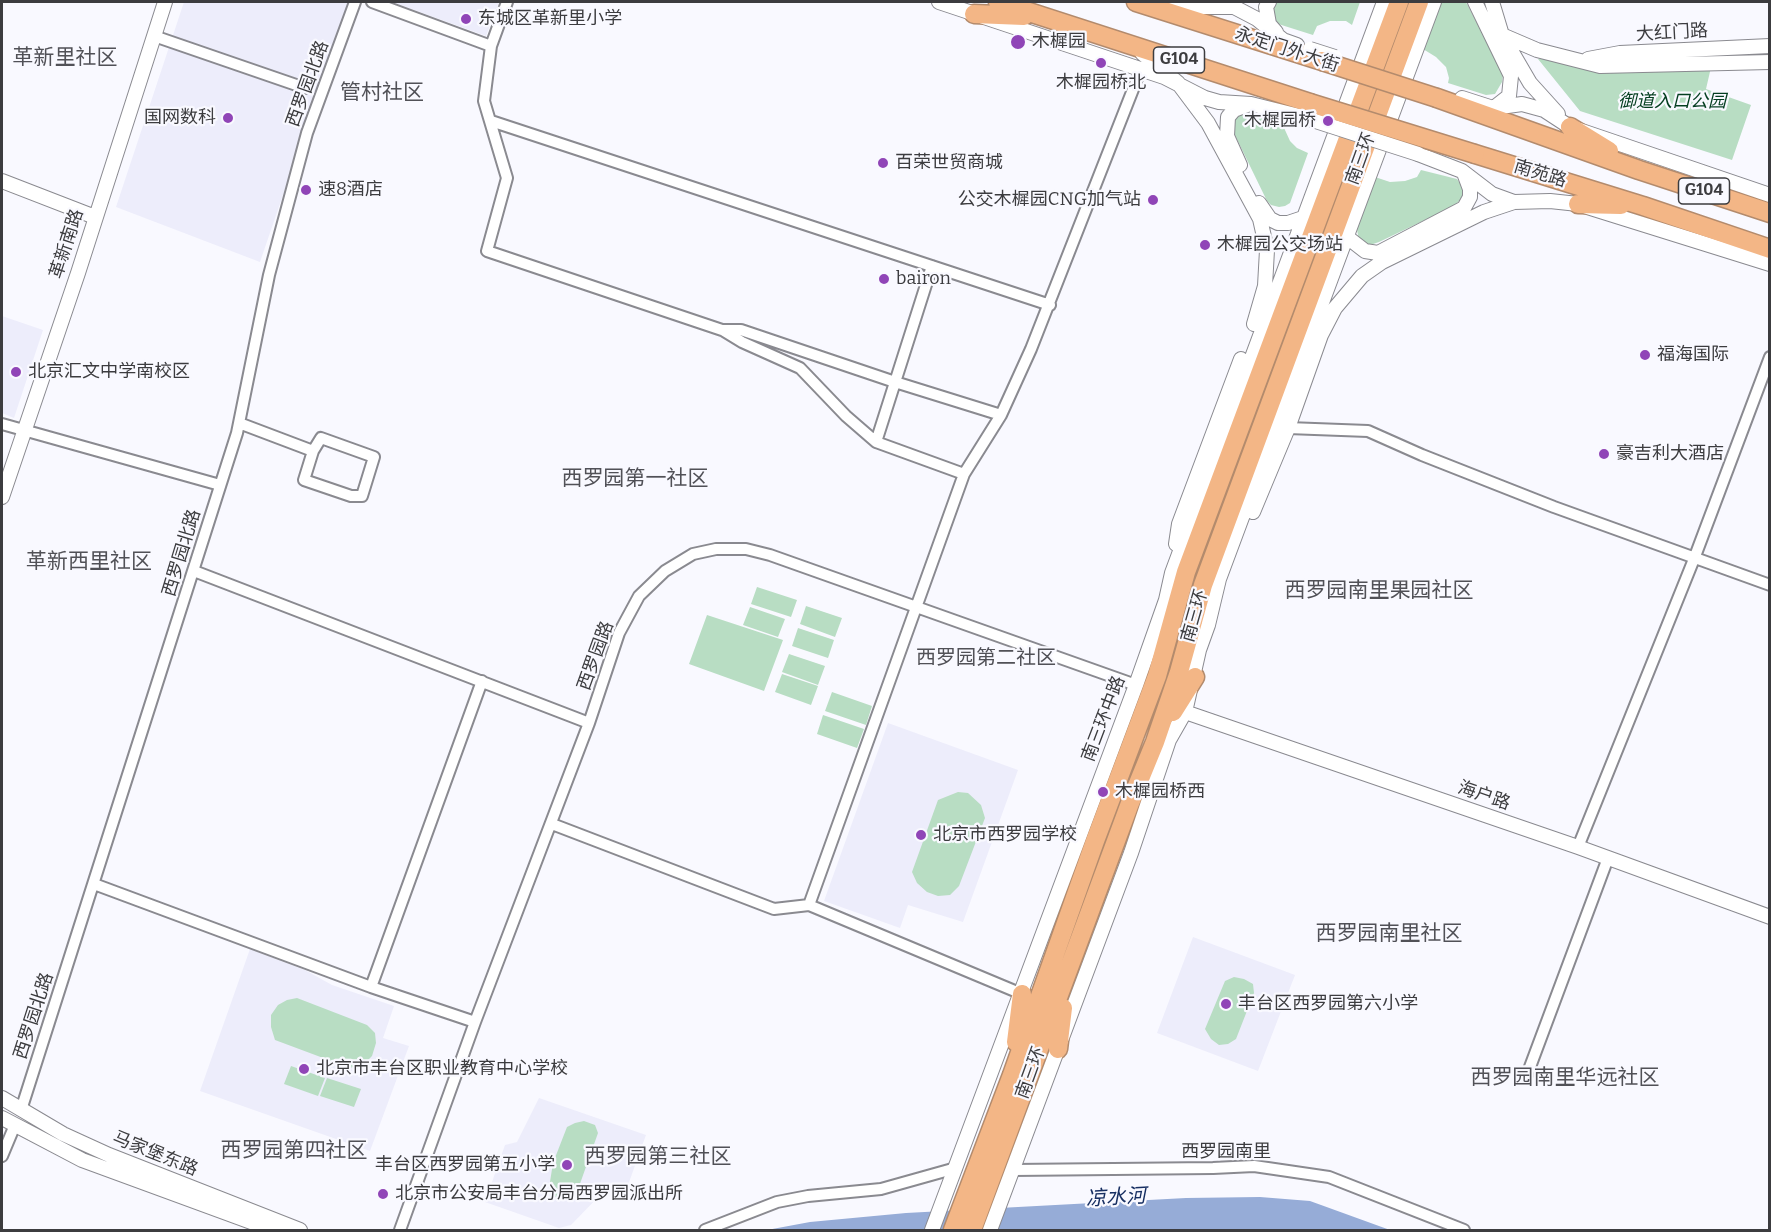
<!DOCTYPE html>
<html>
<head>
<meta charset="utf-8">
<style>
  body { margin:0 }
  #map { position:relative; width:1771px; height:1232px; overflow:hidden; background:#f9f9ff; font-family:Bitter,serif }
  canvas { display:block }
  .frame { position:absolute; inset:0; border:3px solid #3c3c3f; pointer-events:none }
</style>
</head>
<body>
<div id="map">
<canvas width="1771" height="1232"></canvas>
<div class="frame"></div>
</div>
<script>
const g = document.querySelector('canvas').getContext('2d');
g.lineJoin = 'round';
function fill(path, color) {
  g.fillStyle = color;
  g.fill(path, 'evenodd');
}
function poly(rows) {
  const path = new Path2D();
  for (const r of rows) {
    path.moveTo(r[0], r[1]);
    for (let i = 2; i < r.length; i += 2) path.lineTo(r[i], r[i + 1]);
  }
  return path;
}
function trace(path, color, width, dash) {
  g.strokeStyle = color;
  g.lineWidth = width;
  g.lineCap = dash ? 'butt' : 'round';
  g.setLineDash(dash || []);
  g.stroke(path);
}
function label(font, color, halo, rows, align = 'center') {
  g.font = font + ' Bitter,"Noto Sans SC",serif';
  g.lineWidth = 4.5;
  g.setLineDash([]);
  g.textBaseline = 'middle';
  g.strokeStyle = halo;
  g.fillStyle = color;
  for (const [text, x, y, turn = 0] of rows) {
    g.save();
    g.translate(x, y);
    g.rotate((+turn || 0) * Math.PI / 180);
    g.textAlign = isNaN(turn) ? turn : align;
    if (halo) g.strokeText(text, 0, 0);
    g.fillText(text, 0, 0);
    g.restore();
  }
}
const built = poly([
  [184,2,349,2,260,262,116,207],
  [392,2,499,2,486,36],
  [2,316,43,330,14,418,2,413],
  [888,723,1018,770,963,922,908,905,900,928,824,901],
  [1193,937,1295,975,1258,1071,1157,1033],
  [250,949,305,970,332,985,394,1006,383,1038,409,1046,370,1151,200,1091],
  [539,1098,646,1135,628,1185,603,1192,571,1225,559,1228,485,1202,505,1145,517,1142]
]);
const green = poly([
  [1272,2,1360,2,1352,25,1346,21,1330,21,1317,26,1313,35,1272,22],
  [1440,2,1466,2,1503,75,1502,82,1495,94,1486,95,1448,83,1449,78,1446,67,1436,57,1423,49],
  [1546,57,1593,72,1712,63,1706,89,1751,105,1732,160,1580,111,1538,59],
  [1238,108,1281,114,1280,119,1290,141,1297,148,1308,153,1290,203,1285,206,1279,207,1271,205,1267,201,1231,127],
  [1421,170,1457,179,1462,186,1463,194,1460,200,1454,206,1379,242,1370,245,1359,240,1357,230,1375,177,1390,182,1405,181,1417,177],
  [757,587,797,600,791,617,751,604],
  [806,606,842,618,835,637,800,624],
  [750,607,785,619,778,637,743,625],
  [707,615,783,640,764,691,689,664],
  [798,628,834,640,828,658,792,646],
  [789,654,825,666,818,685,782,672],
  [782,674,818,686,811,705,775,692],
  [832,692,872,706,866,725,825,711],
  [823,715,864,729,857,748,817,734],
  [958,792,968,793,981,805,985,818,959,886,950,895,938,896,927,892,917,883,912,872,938,800],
  [1234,977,1244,979,1253,984,1254,993,1236,1039,1228,1044,1219,1045,1211,1039,1205,1029,1225,981],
  [297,998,367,1025,375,1033,376,1043,372,1056,365,1063,350,1068,275,1040,271,1027,271,1015,278,1005,287,1000],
  [291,1066,325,1078,318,1096,284,1084],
  [327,1078,361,1089,354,1107,320,1096],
  [584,1121,595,1125,598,1133,576,1195,566,1199,555,1197,549,1188,553,1163,567,1127,575,1123]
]);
const water = poly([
  [1260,1197,1310,1201,1390,1230,767,1230,810,1222,906,1213,1186,1198]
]);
const street = poly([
  [372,2,491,46],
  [507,2,491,46,484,101,507,178,487,251,722,330,741,330,895,382,1001,415],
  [154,36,305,88],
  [491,121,1050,305],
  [724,331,742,342,800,368,846,416,876,442,964,474],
  [239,423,313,451,321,438,374,457,362,496,351,496,304,480,313,451],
  [2,424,220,485],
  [1288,428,1368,431,1422,455,1554,507,1770,585],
  [876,442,932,266],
  [194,571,589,723],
  [552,824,774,909,809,905,1022,994],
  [1578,847,1694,559,1770,357],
  [94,884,371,987,475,1022],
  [809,905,964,474,1001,415,1031,349,1141,69],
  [371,987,482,681],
  [1527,1075,1608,858],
  [21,1110,237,433,269,275,307,133,355,2],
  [2,1156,15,1125],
  [1013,1170,1213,1168,1254,1166,1329,1177,1464,1230],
  [400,1230,475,1022,589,723,619,633,639,596,665,571,693,554,716,549,746,549,770,555,1136,685],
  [705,1230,777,1202,808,1196,881,1189,956,1168]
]);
const secondary = poly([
  [939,2,1164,77,1205,98,1219,102,1251,104,1303,117],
  [1176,2,1197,7,1234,7,1257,19,1283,40,1297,45],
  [1269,2,1266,7,1269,24,1276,32],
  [1475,2,1511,76,1509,96,1495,107],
  [1492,2,1502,35,1530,83,1558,114],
  [1502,35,1537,50,1600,66,1770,62],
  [1142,53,1178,83,1208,123,1260,219,1267,250,1265,286,1254,324],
  [1588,59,1620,53,1770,46],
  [1462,98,1493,108,1522,104,1544,110,1570,127,1770,195],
  [1418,154,1462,171,1492,194,1514,202],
  [1240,165,1227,136,1228,117,1234,110,1250,104],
  [2,181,95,217],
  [1259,203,1270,219,1278,223,1288,223,1303,218],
  [1347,237,1365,251,1378,253,1464,208,1470,197,1470,189,1464,173],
  [2,497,78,273,165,2],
  [1253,512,1288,428,1321,335,1335,308,1362,276,1382,262,1484,212,1514,202,1550,201,1578,204,1770,264],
  [1176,544,1179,524,1241,359],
  [1185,712,1578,847,1770,917],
  [2,1098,63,1134,109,1155,300,1230],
  [2,1118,82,1160,273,1230],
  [932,1230,1136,685,1166,600,1172,573,1384,2],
  [990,1230,1131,853,1169,740,1185,712,1199,650,1208,625,1219,579,1434,2]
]);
const highway = poly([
  [998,2,1310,103],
  [1136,2,1322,61],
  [974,14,1024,16],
  [1437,98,1639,170,1770,213],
  [1570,127,1609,151],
  [1475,154,1643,206,1770,249],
  [1578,204,1621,205],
  [1173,712,1195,677],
  [1016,1042,1022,994],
  [1058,1049,1063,1008],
  [953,1230,1012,1075,1095,841,1157,676,1186,572,1399,2],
  [972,1230,1130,803,1155,742,1179,672,1203,585,1419,2]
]);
const secondaryBridge = poly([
  [1310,49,1335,57],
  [1303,117,1418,154]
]);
const highwayBridge = poly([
  [1322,61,1437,98],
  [1310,103,1475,154]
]);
const markers = [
  [466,19,6,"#9045b7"],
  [1018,42,8,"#9045b7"],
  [1101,63,6,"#9045b7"],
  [228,118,6,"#9045b7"],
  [1328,121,6,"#9045b7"],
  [883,163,6,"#9045b7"],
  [306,190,6,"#9045b7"],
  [1153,200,6,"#9045b7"],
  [1205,245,6,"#9045b7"],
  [884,279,6,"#9045b7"],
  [1645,355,6,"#9045b7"],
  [16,372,6,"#9045b7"],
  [1604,454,6,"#9045b7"],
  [1103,792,6,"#9045b7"],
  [921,835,6,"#9045b7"],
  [1226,1004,6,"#9045b7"],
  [304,1069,6,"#9045b7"],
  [567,1165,6,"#9045b7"],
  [383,1194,6,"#9045b7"]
];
const shields = [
  [1179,60,51],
  [1704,191,51]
];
const shieldNames = [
  ["G104",1179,60],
  ["G104",1704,191]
];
const poiNames = [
  ["东城区革新里小学",478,19],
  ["木樨园",1032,42],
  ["木樨园桥北",1101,83,"center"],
  ["国网数科",216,118,"right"],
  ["木樨园桥",1316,121,"right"],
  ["百荣世贸商城",895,163],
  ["速8酒店",318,190],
  ["公交木樨园CNG加气站",1141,200,"right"],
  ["木樨园公交场站",1217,245],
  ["bairon",896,279],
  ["福海国际",1657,355],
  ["北京汇文中学南校区",28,372],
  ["豪吉利大酒店",1616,454],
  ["木樨园桥西",1115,792],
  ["北京市西罗园学校",933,835],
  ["丰台区西罗园第六小学",1238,1004],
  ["北京市丰台区职业教育中心学校",316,1069],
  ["丰台区西罗园第五小学",555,1165,"right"],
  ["北京市公安局丰台分局西罗园派出所",395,1194]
];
const streetNames = [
  ["大红门路",1672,33,-3],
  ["永定门外大街",1287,50,18],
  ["西罗园北路",308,84,-70],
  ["南三环",1361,159,-70],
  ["南苑路",1540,174,17],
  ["革新南路",67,244,-72],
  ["西罗园北路",182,553,-73],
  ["南三环",1195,616,-74],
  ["西罗园路",596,656,-70],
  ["南三环中路",1104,719,-69],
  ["海户路",1484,796,19],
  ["西罗园北路",34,1016,-72],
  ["南三环",1031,1073,-70],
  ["西罗园南里",1226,1152],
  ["马家堡东路",155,1154,22]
];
const parkNames = [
  ["御道入口公园",1672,102]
];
const neighbourhoodNames = [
  ["西罗园第二社区",986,658]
];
const waterNames = [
  ["凉水河",1116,1198,-3]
];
const quarterNames = [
  ["革新里社区",65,58],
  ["管村社区",382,93],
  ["西罗园第一社区",635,479],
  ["革新西里社区",89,562],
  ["西罗园南里果园社区",1379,591],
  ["西罗园南里社区",1389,934],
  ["西罗园南里华远社区",1565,1078],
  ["西罗园第四社区",294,1151],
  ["西罗园第三社区",658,1157]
];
fill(built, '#ededfb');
fill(green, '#b8ddc3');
fill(water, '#96acd7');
trace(street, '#8a8a90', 14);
trace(secondary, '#8a8a90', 16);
trace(highway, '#b38b6d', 21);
trace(street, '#fff', 10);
trace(secondary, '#fff', 14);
trace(highway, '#f3b686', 18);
trace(secondaryBridge, '#8a8a90', 16, []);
trace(highwayBridge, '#b38b6d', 21, []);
trace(secondaryBridge, '#fff', 14);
trace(highwayBridge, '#f3b686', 18);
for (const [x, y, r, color] of markers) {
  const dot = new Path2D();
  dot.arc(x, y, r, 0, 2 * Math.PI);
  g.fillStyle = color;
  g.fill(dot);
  trace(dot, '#f9f9ff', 2);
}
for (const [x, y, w] of shields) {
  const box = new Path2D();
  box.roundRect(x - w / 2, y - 13, w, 26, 4.5);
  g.fillStyle = '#f9f9ff';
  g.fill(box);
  trace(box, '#3c3c3f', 1.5);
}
label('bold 16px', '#3c3c3f', null, shieldNames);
label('18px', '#3c3c3f', '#f9f9ff', poiNames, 'left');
label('18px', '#3c3c3f', '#f9f9ff', streetNames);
label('italic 18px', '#043e20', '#f9f9ff', parkNames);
label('20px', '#515157', '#f9f9ff', neighbourhoodNames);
label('italic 20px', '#172f62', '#f9f9ff', waterNames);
label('21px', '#515157', '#f9f9ff', quarterNames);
</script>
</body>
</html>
